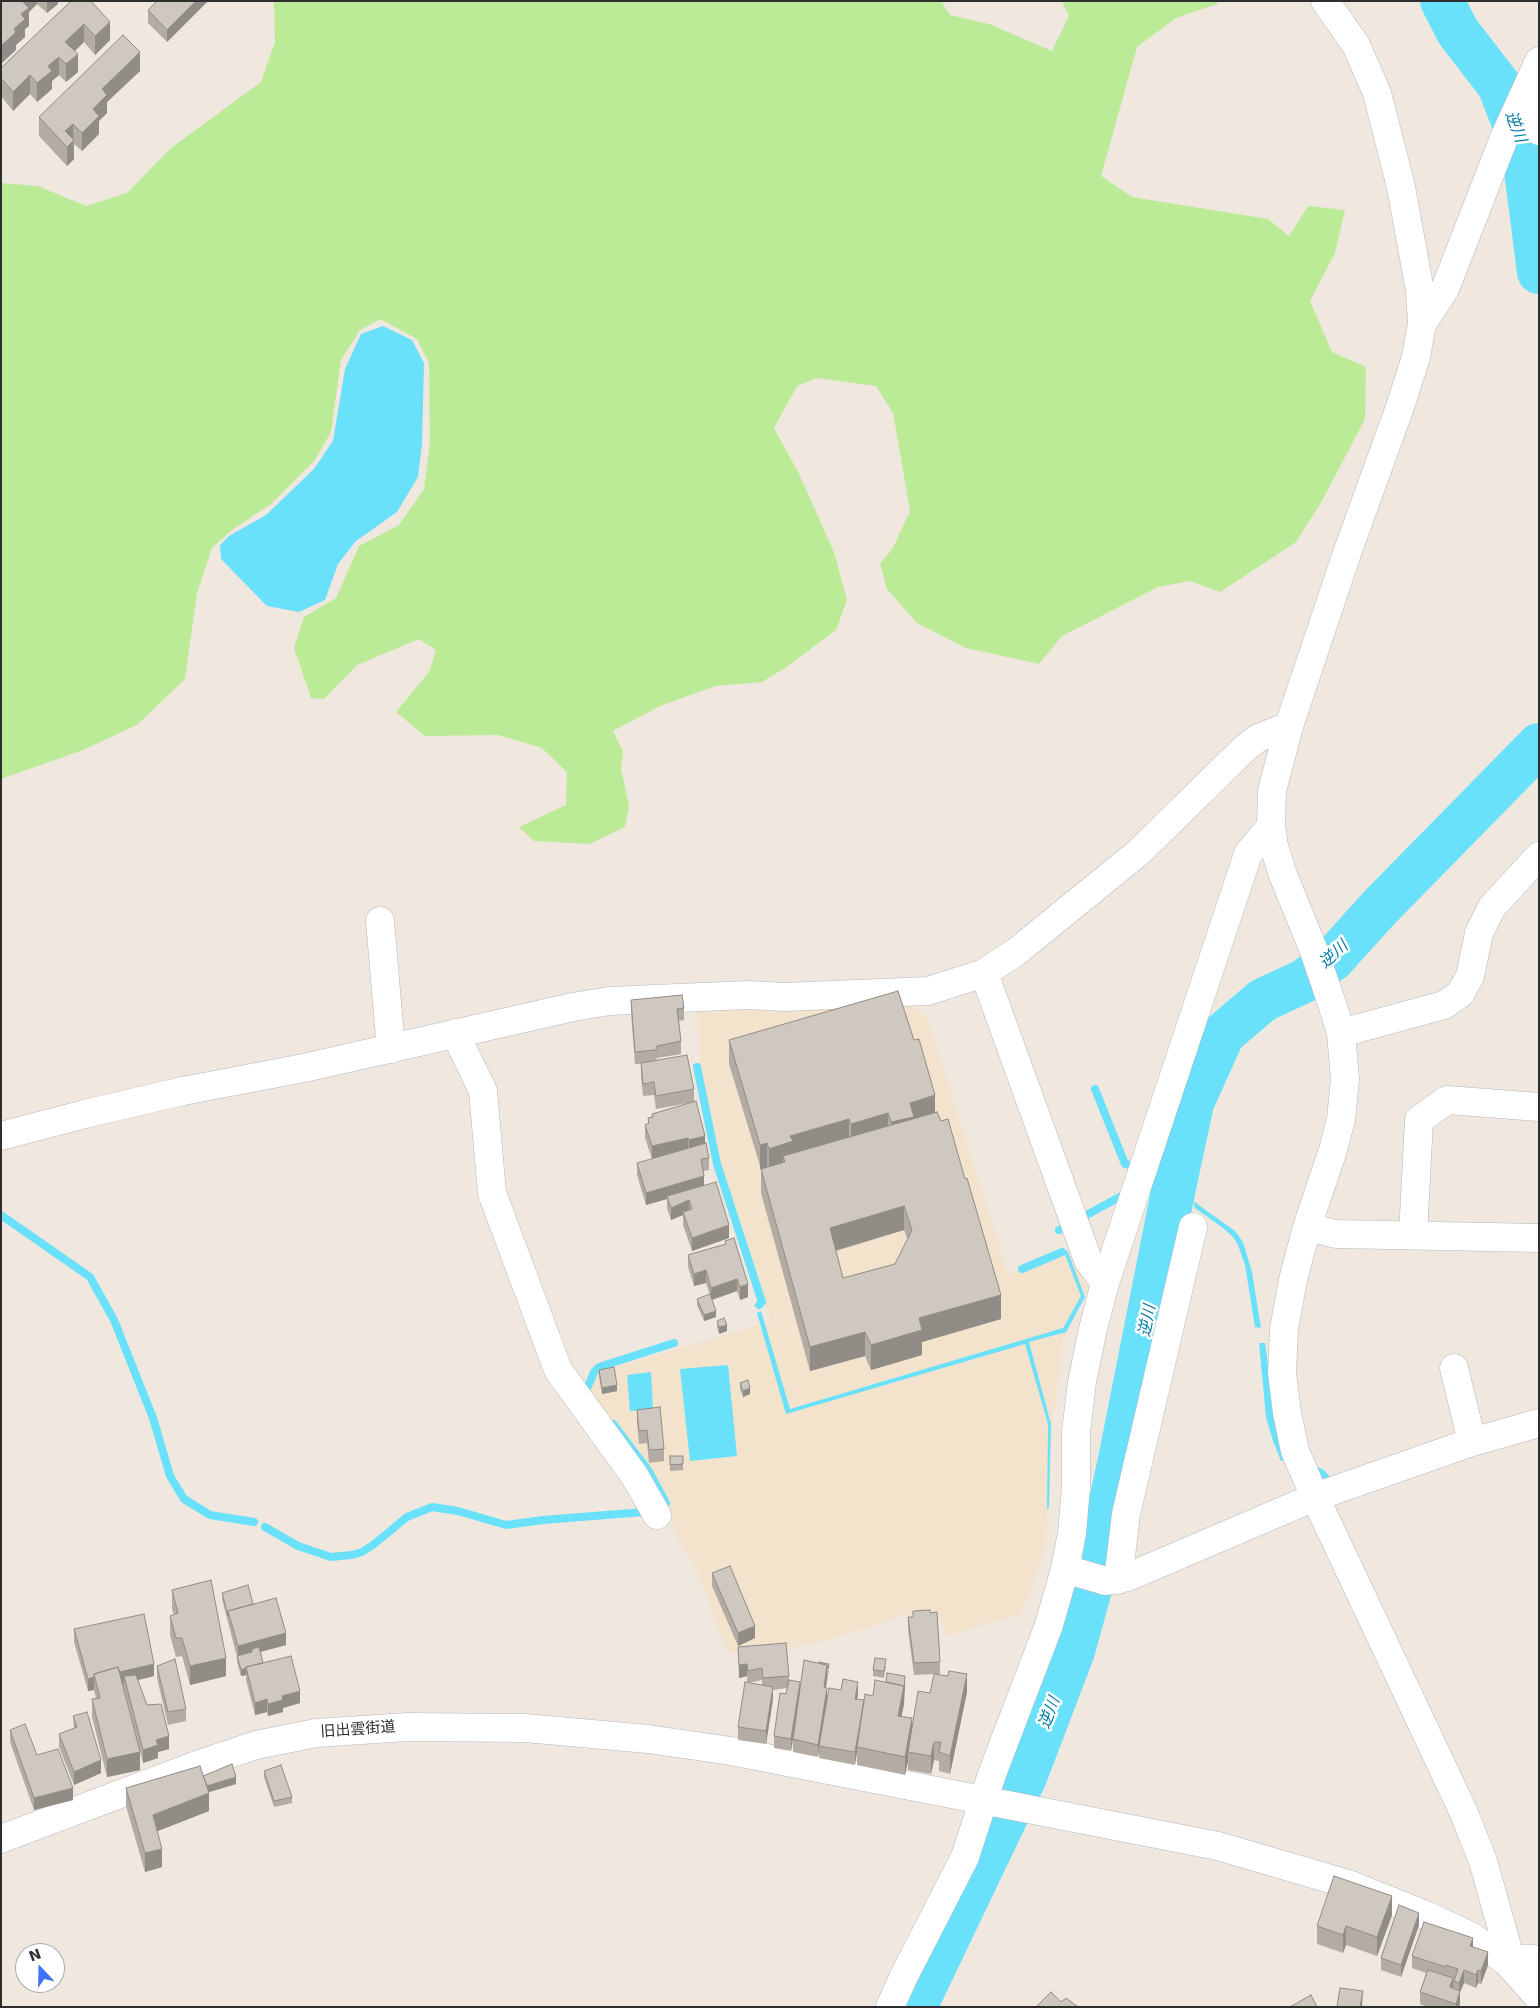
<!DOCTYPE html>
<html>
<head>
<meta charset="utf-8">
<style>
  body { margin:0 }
  #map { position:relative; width:1540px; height:2008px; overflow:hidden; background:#f0e7df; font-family:"DejaVu Sans",sans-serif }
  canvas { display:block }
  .frame { position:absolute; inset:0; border:2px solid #2e2e2e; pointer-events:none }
  .north { position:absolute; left:15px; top:1943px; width:50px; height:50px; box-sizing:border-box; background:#fff; border:1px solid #ababab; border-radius:50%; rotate:339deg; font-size:14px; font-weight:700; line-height:20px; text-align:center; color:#2e2e2e }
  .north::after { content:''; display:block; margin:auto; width:18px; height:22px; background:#3d72ff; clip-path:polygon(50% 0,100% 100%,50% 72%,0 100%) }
</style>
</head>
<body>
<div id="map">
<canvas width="1540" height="2008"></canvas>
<div class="frame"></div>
<div class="north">N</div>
</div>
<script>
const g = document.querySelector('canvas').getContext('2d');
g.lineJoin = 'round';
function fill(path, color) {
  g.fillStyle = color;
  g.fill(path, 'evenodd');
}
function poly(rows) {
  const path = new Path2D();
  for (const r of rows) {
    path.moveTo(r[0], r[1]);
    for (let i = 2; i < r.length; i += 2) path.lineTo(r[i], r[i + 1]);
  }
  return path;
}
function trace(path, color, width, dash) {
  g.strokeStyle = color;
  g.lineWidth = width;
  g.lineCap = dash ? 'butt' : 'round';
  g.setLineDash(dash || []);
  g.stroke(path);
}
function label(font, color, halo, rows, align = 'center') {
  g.font = font + ' "DejaVu Sans","Noto Sans JP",sans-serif';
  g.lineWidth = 5;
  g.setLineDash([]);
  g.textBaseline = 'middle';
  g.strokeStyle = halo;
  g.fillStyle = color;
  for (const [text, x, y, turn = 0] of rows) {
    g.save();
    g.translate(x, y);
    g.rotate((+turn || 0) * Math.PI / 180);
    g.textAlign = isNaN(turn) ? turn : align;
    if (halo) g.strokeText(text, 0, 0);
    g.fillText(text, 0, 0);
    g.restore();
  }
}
const education = poly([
  [911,1003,927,1017,1008,1274,1071,1250,1074,1251,1088,1289,1063,1341,1053,1420,1046,1540,1035,1579,1021,1614,946,1636,940,1619,921,1611,815,1644,762,1652,730,1654,725,1646,696,1568,678,1540,668,1509,583,1396,596,1372,770,1322,765,1299,721,1165,700,1066,697,1004]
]);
const green = poly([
  [274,1,941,1,950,15,989,24,1052,51,1069,16,1062,1,1218,1,1217,4,1176,18,1137,47,1101,176,1132,197,1268,219,1289,236,1308,206,1345,210,1335,253,1310,301,1332,352,1366,367,1365,419,1322,501,1296,542,1220,592,1190,581,1158,587,1062,636,1039,664,966,648,917,623,887,589,880,564,893,548,910,511,893,413,876,386,817,378,797,386,774,428,799,474,834,552,847,600,836,630,785,668,762,682,715,686,658,707,613,731,623,752,621,768,629,806,625,827,589,844,534,841,519,827,566,805,567,772,542,748,498,735,425,736,396,712,429,672,436,650,419,639,357,665,324,699,311,698,294,648,304,617,336,598,359,546,399,525,424,489,430,442,429,363,417,339,380,319,360,330,341,360,331,432,315,460,271,504,232,530,212,548,197,593,185,679,137,725,83,750,1,779,1,183,38,186,86,206,127,193,171,148,261,82,275,42]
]);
const water = poly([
  [383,326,412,340,424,363,422,444,418,477,397,512,356,541,338,564,325,600,299,612,267,606,221,559,220,545,229,536,266,515,314,469,333,441,345,369,361,334],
  [1193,1201,1235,1231,1243,1242,1252,1272,1261,1328,1255,1327,1245,1265,1238,1245,1233,1237,1223,1228,1195,1208],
  [1067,1250,1085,1297,1066,1332,1029,1342,1051,1424,1049,1507,1047,1510,1048,1424,1025,1344,786,1414,757,1313,761,1311,790,1409,1063,1328,1081,1296,1064,1252],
  [1259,1343,1265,1343,1275,1418,1288,1459,1281,1461,1273,1441,1266,1417],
  [728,1365,737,1456,690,1461,680,1369],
  [651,1372,653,1409,630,1411,627,1375]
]);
const stream = poly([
  [697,1067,717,1164,762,1302,759,1305],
  [1095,1089,1125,1164,1134,1166],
  [1149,1190,1182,1199],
  [1,1215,90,1277,114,1320,153,1418,170,1476,184,1499,210,1515,254,1522],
  [1059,1230,1127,1193],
  [1022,1269,1062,1252],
  [588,1394,586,1391,594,1372,599,1367,674,1343],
  [613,1424,648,1470,666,1503],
  [1314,1470,1321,1473,1328,1481],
  [1105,1516,1108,1516],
  [265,1527,298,1546,331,1557,352,1555,362,1552,373,1545,407,1517,432,1507,458,1511,506,1525,543,1520,644,1512]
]);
const river = poly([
  [1442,1,1458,32,1499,85,1523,147,1539,272],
  [915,2007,1025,1777,1073,1651,1098,1560,1120,1460,1172,1197,1192,1103,1223,1034,1263,1000,1304,981,1333,959,1380,907,1539,745]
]);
const minor = poly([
  [1325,1,1356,45,1377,93,1401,187,1420,291,1422,324,1416,357,1400,407,1347,553,1289,726,1272,791,1271,826,1274,846,1283,875,1314,951,1331,1001,1341,1033,1345,1079,1341,1119,1333,1150,1307,1227,1293,1280,1284,1329,1282,1373,1287,1413,1295,1451,1315,1497,1464,1813,1483,1861,1501,1925,1507,1947,1507,1962],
  [1523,97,1530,106,1539,131],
  [1422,324,1445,289,1504,138,1539,61],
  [380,921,391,1049],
  [984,973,1088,1260,1105,1283],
  [455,1033,483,1091,492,1193,558,1370,634,1475,657,1515],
  [1341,1033,1444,1005,1460,994,1470,976,1479,933,1492,907,1539,856],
  [1,1136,85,1114,183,1091,304,1068,573,1007,609,1001,748,995,784,997,928,991,984,973,1016,952,1139,852,1244,749,1258,738,1289,726],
  [1307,1227,1336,1234,1539,1238],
  [1413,1235,1419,1120,1447,1100,1539,1107],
  [1454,1368,1472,1442],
  [1065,1569,1106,1581,1128,1577,1315,1497,1472,1442,1539,1423],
  [1118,1580,1126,1514,1193,1227],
  [1,1839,194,1766,256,1745,316,1733,407,1727,525,1728,648,1739,731,1751,1218,1846,1351,1885,1428,1916,1472,1937,1507,1962,1539,1998],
  [1507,1962,1522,1959,1533,1959,1539,1964],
  [890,2007,903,1978,965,1857,992,1774,1049,1625,1065,1569,1072,1533,1076,1487,1076,1432,1082,1382,1093,1329,1105,1283,1248,854,1271,826]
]);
const wall = poly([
  [1,1,58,1,58,4,47,13,37,4,29,12,29,26,25,29,25,37,16,45,16,50],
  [71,1,110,40,95,55,84,42,75,51,78,72,66,82,59,75,52,81,52,89,37,102,30,94,13,111,1,96,1,68],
  [157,1,208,1,167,42,148,23,148,10],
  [140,71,107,102,107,113,99,121,99,134,82,151,74,144,74,159,67,166,39,136,39,117],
  [631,1000,684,1008,684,1020,679,1021,681,1041,681,1054,657,1058,656,1061,694,1089,694,1102,709,1158,709,1170,703,1171,704,1186,729,1238,692,1251,683,1225,683,1215,671,1220,667,1208,667,1199,646,1205,637,1175,637,1163,652,1159,645,1138,645,1125,648,1124,648,1118,652,1117,652,1114,694,1102,656,1109,654,1095,643,1096,641,1076,641,1064,635,1064,631,1012],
  [729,1040,935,1112,1001,1319,922,1342,922,1355,871,1370,865,1356,810,1371,761,1193,761,1169,729,1064],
  [904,1230,908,1240,895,1264,843,1278,836,1251],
  [725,1241,748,1297,740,1300,737,1291,712,1300,716,1317,704,1321,697,1305,697,1299,710,1295,706,1283,694,1286,688,1267,688,1255,725,1244],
  [717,1321,727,1331,719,1334,717,1327],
  [599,1370,617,1391,602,1394,599,1376],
  [740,1383,750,1394,743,1397,740,1389],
  [637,1410,664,1449,664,1461,649,1463,647,1443,639,1444,637,1423],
  [670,1456,683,1456,683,1470,670,1471],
  [712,1573,755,1638,738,1646,712,1586],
  [172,1590,226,1676,190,1685,182,1656,176,1657,170,1635,170,1616,174,1615,172,1609],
  [222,1593,253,1604,286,1645,261,1652,263,1663,300,1703,283,1708,283,1712,268,1716,267,1712,255,1715,246,1680,246,1675,241,1676,237,1662,237,1657,222,1599],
  [908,1617,940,1662,940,1674,934,1674,967,1692,950,1774,939,1771,939,1761,934,1760,931,1774,908,1770,908,1761,905,1775,857,1765,857,1752,855,1765,819,1758,819,1751,818,1757,793,1752,793,1739,795,1728,791,1751,774,1748,774,1736,787,1688,773,1690,773,1699,766,1744,738,1740,738,1727,747,1682,747,1676,739,1678,738,1647,789,1676,789,1680,800,1689,804,1660,829,1670,826,1688,827,1699,858,1694,857,1699,864,1700,873,1696,886,1682,905,1682,904,1704,901,1717,912,1726,930,1693,934,1674,914,1675,908,1630],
  [762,1680,762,1685,749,1683],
  [74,1629,154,1676,138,1680,147,1705,169,1749,158,1752,158,1758,143,1763,124,1689,140,1770,107,1777,92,1717,92,1699,96,1698,94,1690,88,1691,74,1642],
  [157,1666,186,1709,186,1721,168,1725,157,1678],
  [886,1666,884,1678,873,1676,873,1670],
  [73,1716,101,1773,74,1785,59,1747,59,1734,74,1729],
  [10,1730,37,1755,73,1800,34,1810,10,1742],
  [264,1771,292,1797,292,1803,274,1807,264,1777],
  [203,1776,236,1784,209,1792,209,1811,157,1831,162,1867,145,1872,126,1806,126,1788],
  [1392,1915,1377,1956,1346,1945,1343,1953,1317,1944,1317,1926],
  [1419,1925,1401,1977,1381,1970,1381,1958],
  [1473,1947,1488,1965,1481,1984,1478,1983,1476,1988,1464,1983,1460,1992,1460,2003,1459,2007,1427,2007,1420,2004,1420,1992,1426,1973,1412,1968,1412,1956]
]);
const shadedWall = poly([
  [22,1,37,1,37,4,29,12,29,26,25,29,25,37,16,45,16,50,1,64,1,46,14,29],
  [47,1,58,1,58,4,47,13],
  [196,1,208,1,167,42,167,30],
  [110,22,110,40,95,55,95,36],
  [84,24,84,42,65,60,65,42],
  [140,52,140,71,107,102,107,113,99,121,99,134,82,151,82,133,102,89],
  [78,54,78,72,66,82,66,64],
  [59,57,59,75,52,81,52,89,37,102,37,83,48,66],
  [30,75,30,94,13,111,13,92],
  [73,124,74,159,67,166,67,147,65,131],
  [935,1095,935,1119,891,1146,891,1122,910,1103],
  [888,1113,888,1137,851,1148,851,1124],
  [849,1119,849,1143,783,1156,783,1169,769,1173,769,1149,790,1136],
  [705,1136,705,1148,689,1152,689,1140],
  [688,1138,688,1150,652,1159,652,1146],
  [767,1143,767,1167,760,1169,760,1145],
  [704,1176,704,1189,667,1196,667,1199,646,1205,646,1193],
  [689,1200,689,1213,683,1212,683,1215,671,1220,671,1208],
  [904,1206,904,1230,830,1252,830,1228],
  [729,1225,729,1238,692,1251,692,1238],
  [706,1270,706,1283,694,1286,694,1274],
  [737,1279,737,1291,711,1300,711,1288],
  [748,1284,748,1297,740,1300,740,1287],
  [1001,1295,1001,1319,922,1342,922,1355,871,1370,871,1345,919,1318],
  [716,1311,716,1317,704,1321,704,1315],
  [727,1325,727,1331,719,1334,719,1327],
  [865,1332,865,1356,810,1371,810,1347],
  [617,1385,617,1391,602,1394,602,1388],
  [750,1388,750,1394,743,1397,743,1391],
  [755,1626,755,1638,738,1646,738,1633],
  [286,1633,286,1645,252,1654,252,1649,252,1655,238,1658,238,1646],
  [226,1658,226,1676,190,1685,190,1666],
  [154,1664,154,1676,126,1683,124,1676,124,1683,98,1689,95,1677],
  [747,1664,747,1676,739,1678,739,1665],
  [827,1665,827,1677,824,1700,824,1687],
  [246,1669,246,1675,241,1676,241,1670],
  [967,1674,967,1692,950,1774,950,1756],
  [905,1676,904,1704,898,1735,898,1716],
  [94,1677,94,1690,88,1691,88,1679],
  [800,1682,800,1694,791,1751,791,1739],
  [858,1682,858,1694,855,1711,855,1699],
  [773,1687,773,1699,766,1744,766,1731],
  [827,1688,827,1700,819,1746,818,1757,818,1745],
  [300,1691,300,1703,283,1708,283,1712,268,1716,268,1704,282,1696],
  [267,1699,267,1712,255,1715,255,1703],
  [864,1700,857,1747,857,1752,855,1765,855,1752],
  [912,1718,912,1737,908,1752,908,1761,905,1775,905,1757],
  [169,1736,169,1749,158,1752,158,1758,143,1763,143,1750,156,1740],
  [934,1742,934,1760,931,1774,931,1756],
  [140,1752,140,1770,107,1777,107,1759],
  [101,1760,101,1773,74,1785,74,1772],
  [236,1777,236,1784,206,1793,206,1786],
  [73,1788,73,1800,34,1810,34,1798],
  [209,1793,209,1811,153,1833,153,1815],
  [162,1849,162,1867,145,1872,145,1853],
  [1392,1896,1392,1915,1377,1956,1377,1937],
  [1419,1913,1419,1925,1401,1977,1401,1965],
  [1346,1926,1346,1945,1343,1953,1343,1935],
  [1473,1938,1473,1951,1470,1946],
  [1488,1952,1488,1965,1481,1984,1481,1971],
  [1464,1970,1464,1983,1460,1992,1460,2003,1459,2007,1456,2007,1456,2004,1459,1994,1459,1983],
  [1478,1970,1478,1983,1476,1988,1476,1975],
  [1453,1978,1453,1991,1450,1987],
  [1363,1991,1362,2007,1360,2007]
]);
const building = poly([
  [1,1,22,1,29,8,21,14,25,19,14,29,16,32,1,46,1,1],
  [71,1,91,1,110,22,95,36,84,24,65,42,78,54,66,64,59,57,48,66,52,71,37,83,30,75,13,92,1,78,1,68,71,1],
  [157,1,196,1,167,30,148,10,157,1],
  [123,35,140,52,102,89,107,95,93,109,99,116,82,133,73,124,65,131,74,140,67,147,39,117,123,35],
  [898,991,914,1040,919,1039,935,1095,910,1103,914,1117,891,1122,888,1113,851,1124,849,1119,790,1136,793,1141,769,1149,767,1143,760,1145,729,1040,898,991],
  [682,995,684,1008,677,1009,681,1041,657,1046,656,1050,635,1052,631,1000,682,995],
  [687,1055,694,1089,656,1096,654,1082,643,1084,641,1063,687,1055],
  [696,1101,705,1136,689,1140,688,1138,652,1146,645,1125,649,1123,648,1118,653,1117,652,1114,696,1101],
  [937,1112,941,1121,948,1119,965,1179,967,1178,1001,1295,919,1318,922,1330,871,1345,865,1332,810,1347,761,1169,785,1162,783,1156,937,1112],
  [904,1206,912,1230,895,1264,843,1278,830,1228,904,1206],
  [706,1143,709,1158,701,1159,704,1176,646,1193,637,1163,706,1143],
  [716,1182,729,1225,692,1238,683,1212,692,1209,689,1200,671,1208,667,1196,716,1182],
  [734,1238,748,1284,740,1287,737,1279,711,1288,706,1270,694,1274,688,1255,726,1244,725,1241,734,1238],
  [710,1294,716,1311,704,1315,697,1299,710,1294],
  [724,1318,727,1325,719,1327,717,1321,724,1318],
  [614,1367,617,1385,602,1388,599,1370,614,1367],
  [748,1380,750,1388,743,1391,740,1383,748,1380],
  [660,1407,664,1449,649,1450,647,1430,639,1431,637,1410,660,1407],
  [670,1456,683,1456,683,1464,670,1465,670,1456],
  [730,1566,755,1626,738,1633,712,1573,730,1566],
  [211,1580,226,1658,190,1666,182,1638,176,1638,170,1616,178,1613,172,1590,211,1580],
  [248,1585,253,1604,228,1611,228,1616,222,1593,248,1585],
  [276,1598,286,1633,238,1646,228,1611,276,1598],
  [930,1610,930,1613,937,1612,940,1662,914,1663,908,1617,913,1617,913,1611,930,1610],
  [144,1614,154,1664,120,1672,118,1667,94,1674,94,1677,88,1679,74,1629,144,1614],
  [786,1643,789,1676,763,1678,762,1668,748,1671,747,1664,739,1665,738,1647,786,1643],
  [259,1647,263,1663,246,1667,246,1668,241,1670,237,1656,252,1652,252,1649,259,1647],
  [291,1656,300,1691,282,1696,283,1700,268,1704,267,1699,255,1703,246,1667,291,1656],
  [875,1658,886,1659,884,1671,873,1670,875,1658],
  [175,1659,186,1709,168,1712,157,1666,175,1659],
  [804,1660,827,1665,824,1687,827,1688,818,1745,793,1739,804,1660],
  [819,1662,829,1664,828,1669,827,1665,819,1663,819,1662],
  [118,1667,140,1752,107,1759,92,1699,100,1698,94,1674,118,1667],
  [949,1671,967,1674,950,1756,939,1752,941,1742,934,1742,931,1756,908,1752,918,1691,930,1693,934,1674,948,1676,949,1671],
  [887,1673,905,1676,904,1692,904,1686,886,1682,887,1673],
  [136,1675,147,1705,161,1704,169,1736,156,1740,158,1745,143,1750,124,1676,136,1675],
  [843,1679,858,1682,855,1699,864,1700,855,1752,819,1746,829,1688,841,1690,843,1679],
  [789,1680,800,1682,791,1739,774,1736,780,1693,786,1694,789,1680],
  [875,1680,904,1686,898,1716,912,1718,905,1757,857,1747,865,1694,873,1696,875,1680],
  [745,1682,773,1687,766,1731,738,1727,745,1682],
  [87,1712,101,1760,74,1772,59,1734,77,1727,73,1716,87,1712],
  [25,1724,37,1755,58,1749,73,1788,34,1798,10,1730,25,1724],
  [232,1764,236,1777,207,1786,203,1776,232,1764],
  [281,1765,292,1797,274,1801,264,1771,281,1765],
  [200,1766,209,1793,153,1815,162,1849,145,1853,126,1788,200,1766],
  [1334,1876,1392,1896,1377,1937,1346,1926,1343,1935,1317,1926,1334,1876],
  [1399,1905,1419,1913,1401,1965,1381,1958,1399,1905],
  [1424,1922,1473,1938,1470,1946,1488,1952,1481,1971,1478,1970,1476,1975,1464,1970,1459,1983,1454,1981,1458,1969,1446,1965,1446,1967,1412,1956,1424,1922],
  [1428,1970,1453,1978,1450,1987,1460,1991,1456,2004,1420,1992,1428,1970],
  [1340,1988,1363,1991,1360,2007,1337,2007,1340,1988],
  [1051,1992,1061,2002,1066,1998,1078,2007,1036,2007,1051,1992],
  [1311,1995,1317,2007,1290,2007,1311,1995]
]);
const streetNames = [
  ["旧出雲街道",358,1730,-4]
];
const waterNames = [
  ["逆川",1515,127,69],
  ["逆川",1334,955,-42],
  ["逆川",1148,1321,-79],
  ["逆川",1050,1713,-69]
];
fill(education, '#f3e3cd');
fill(green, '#bbeb97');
fill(water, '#69e1fb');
trace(stream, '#69e1fb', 8);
trace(river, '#69e1fb', 44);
trace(minor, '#b3b7c2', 29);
trace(minor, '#fff', 28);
fill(wall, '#b2aca5');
fill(shadedWall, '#918c86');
fill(building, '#cfc8c0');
trace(building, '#918c86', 1);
label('15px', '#2e2e2e', '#fff', streetNames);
label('italic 16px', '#017ca7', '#fff', waterNames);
</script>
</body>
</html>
